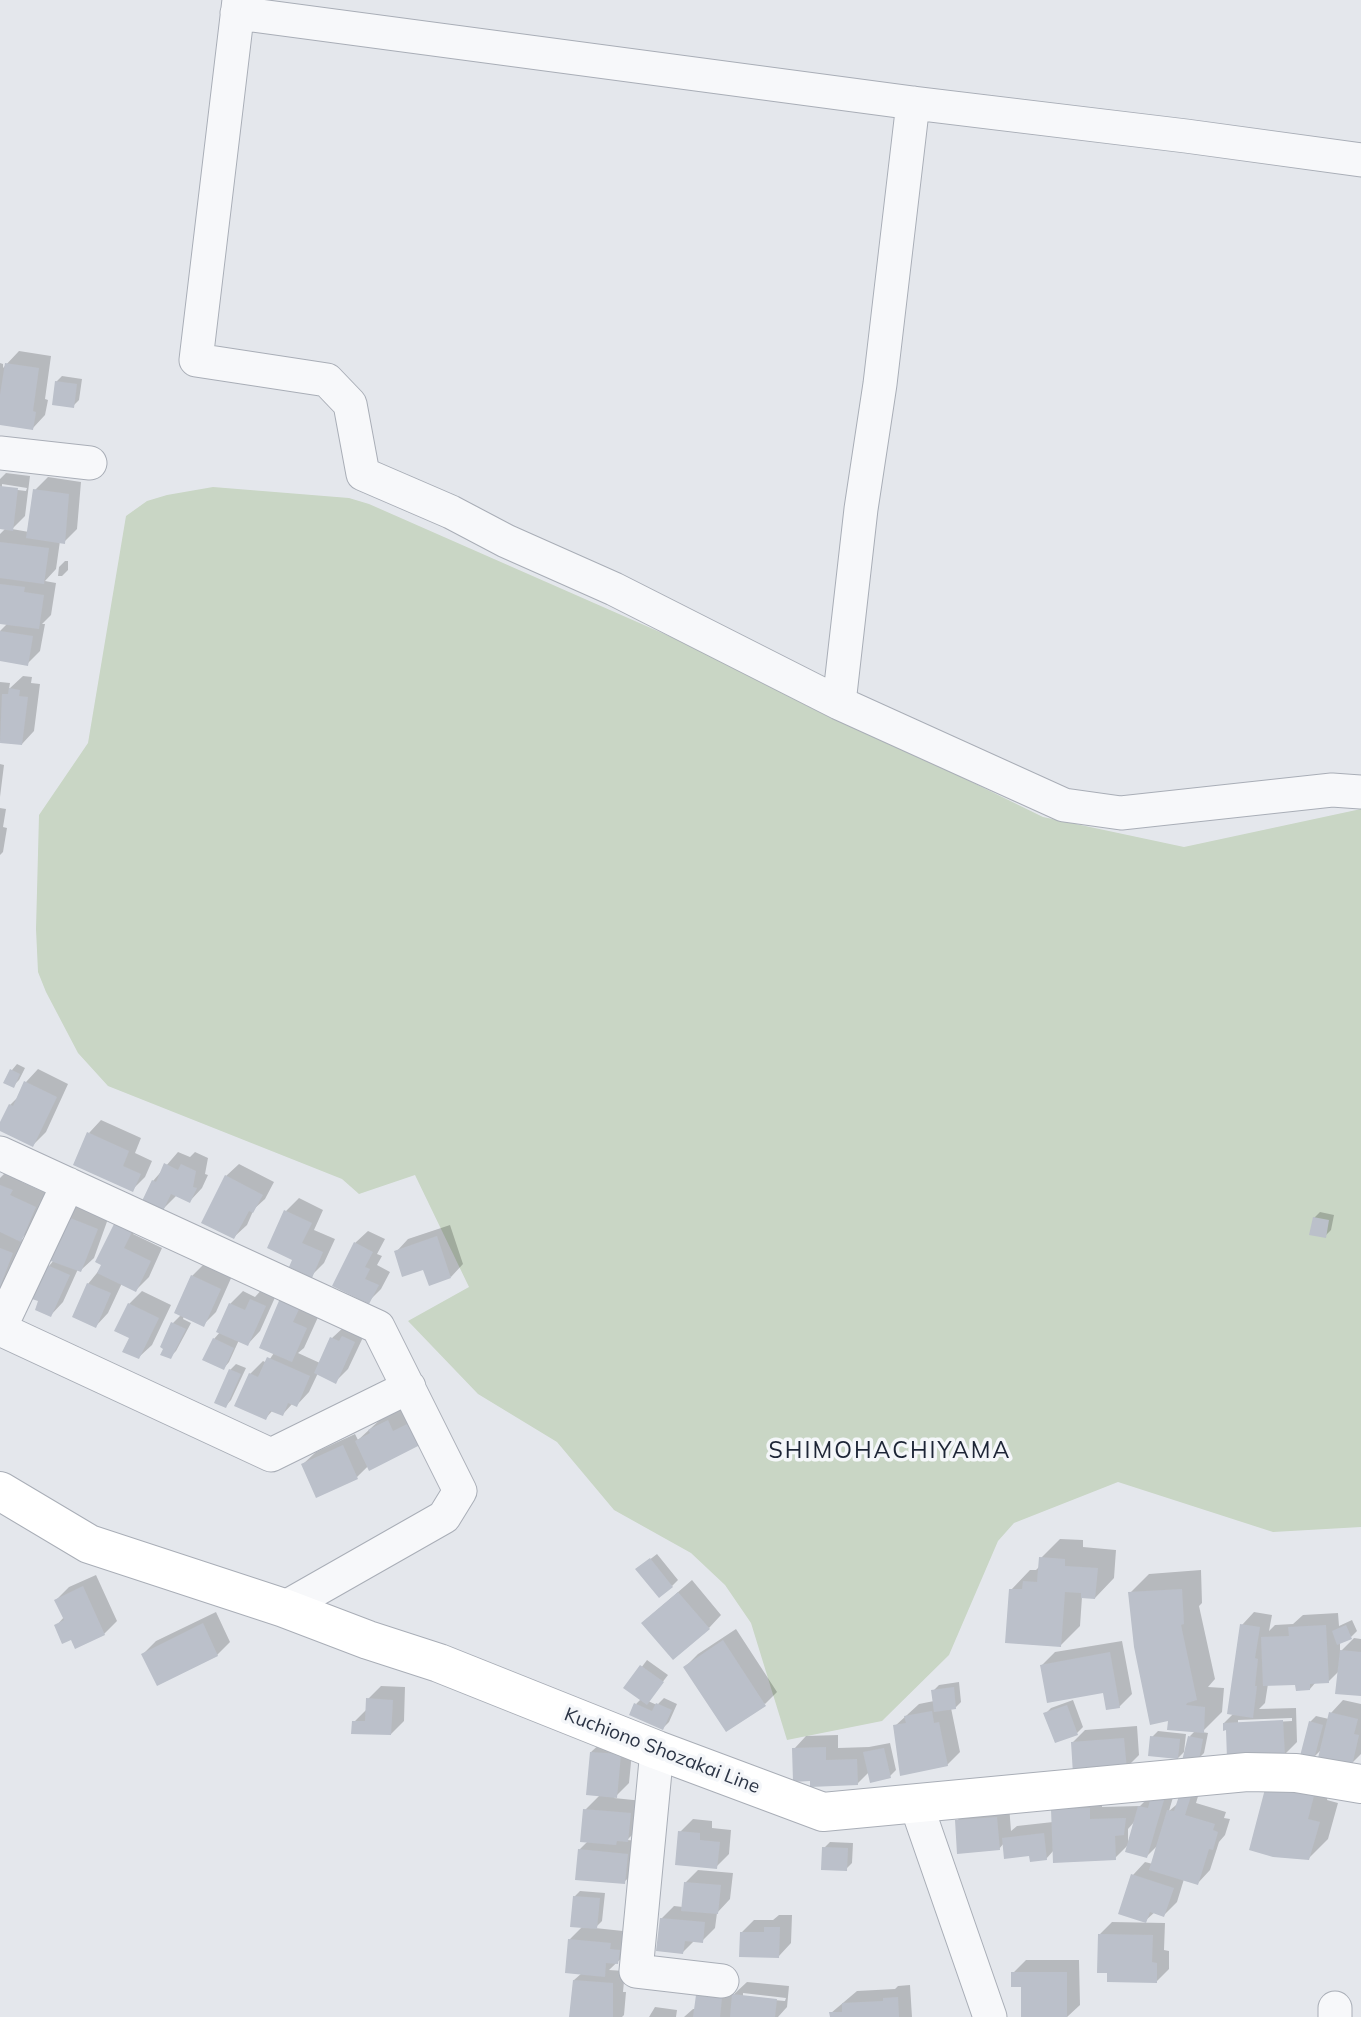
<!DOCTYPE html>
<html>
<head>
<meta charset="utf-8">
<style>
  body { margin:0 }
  canvas { display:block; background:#e4e7ec }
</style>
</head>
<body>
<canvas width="1361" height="2017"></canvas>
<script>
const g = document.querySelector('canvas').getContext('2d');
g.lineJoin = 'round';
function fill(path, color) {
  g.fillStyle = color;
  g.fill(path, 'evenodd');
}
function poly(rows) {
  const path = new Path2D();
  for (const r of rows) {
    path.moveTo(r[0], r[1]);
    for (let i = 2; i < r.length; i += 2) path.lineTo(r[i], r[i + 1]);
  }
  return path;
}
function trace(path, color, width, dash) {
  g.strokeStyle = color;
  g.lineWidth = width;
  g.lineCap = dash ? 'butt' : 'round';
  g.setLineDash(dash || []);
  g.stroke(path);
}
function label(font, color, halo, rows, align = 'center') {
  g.font = font + ' Mulish,sans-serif';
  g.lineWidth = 7;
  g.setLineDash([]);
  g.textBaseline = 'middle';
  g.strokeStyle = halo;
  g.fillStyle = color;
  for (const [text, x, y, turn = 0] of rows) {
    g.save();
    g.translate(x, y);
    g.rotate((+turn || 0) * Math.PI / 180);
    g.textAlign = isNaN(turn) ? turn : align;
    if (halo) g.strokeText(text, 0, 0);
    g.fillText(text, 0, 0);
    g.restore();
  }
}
const green = poly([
  [213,487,349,498,369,504,719,658,1043,817,1184,847,1361,809,1361,1527,1273,1532,1118,1482,1014,1523,998,1541,949,1655,882,1721,787,1740,751,1623,725,1585,691,1553,614,1510,557,1442,478,1394,408,1321,469,1287,415,1175,359,1194,342,1179,108,1086,78,1053,46,992,38,972,36,929,39,815,88,743,126,516,147,501,167,495]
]);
const shadow = poly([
  [19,351,51,356,45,399,48,400,45,415,33,428,0,423,0,363,3,364,3,368],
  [62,376,82,379,79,400,73,406,56,382],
  [6,473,30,476,25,516,12,529,29,532,35,490,48,477,81,482,77,529,64,542,60,541,56,569,45,581,56,583,51,615,42,624,45,624,40,651,27,664,0,659,0,631,8,623,0,622,0,534,6,528,0,527,0,479],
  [2,484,27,488,26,491,2,488],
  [65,561,68,561,68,570,62,576,58,576,59,567],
  [23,676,32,677,31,683,40,684,34,731,22,744,0,741,0,682,10,683,9,689],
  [0,764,4,765,0,797],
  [0,808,6,809,3,827,7,828,3,852,0,855],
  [17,1064,25,1068,19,1080,13,1086,12,1070],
  [38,1069,68,1084,46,1132,33,1145,0,1129,0,1126,10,1105,20,1095,26,1082],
  [101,1120,141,1138,135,1153,152,1161,145,1177,132,1190,89,1133],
  [178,1152,190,1157,195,1152,208,1158,205,1174,208,1175,202,1188,190,1201,177,1195,163,1209,153,1181],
  [239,1164,274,1182,265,1199,254,1209,247,1225,234,1237,226,1176],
  [8,1170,24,1177,22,1182,48,1194,33,1227,21,1239,25,1240,10,1278,0,1288,0,1178],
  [299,1198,323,1210,314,1230,335,1239,324,1263,311,1276,295,1259,286,1211],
  [79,1204,109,1216,94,1258,81,1270,78,1269,63,1302,51,1315,41,1301,34,1298,49,1266,54,1260,66,1217],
  [1320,1212,1334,1215,1331,1230,1325,1236,1314,1218],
  [138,1222,133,1234,162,1248,149,1277,136,1290,122,1283,108,1313,96,1326,88,1284],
  [450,1225,463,1264,451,1277,425,1267,396,1252,408,1239],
  [368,1231,385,1239,377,1254,382,1256,377,1265,390,1272,381,1289,368,1302,355,1243],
  [205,1263,232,1276,216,1312,203,1325,184,1316,183,1319,191,1323,176,1351,170,1357,173,1323,181,1315,192,1276],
  [264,1287,277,1293,260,1331,248,1344,239,1340,229,1362,224,1368,214,1339,220,1332,230,1304,243,1291,255,1297],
  [142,1291,171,1305,152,1345,139,1357,131,1337,129,1304],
  [283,1297,319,1315,304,1348,298,1353,320,1363,332,1338,345,1326,367,1329,348,1369,335,1382,318,1373,309,1392,297,1405,293,1403,283,1414,273,1410,266,1418,250,1374,263,1361,267,1363,274,1353],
  [236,1364,246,1368,231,1400,226,1406,216,1402,230,1370],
  [401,1409,423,1412,357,1477,303,1464,316,1452,355,1434,358,1440,383,1417],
  [1060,1539,1083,1540,1083,1547,1116,1550,1114,1578,1095,1598,1082,1597,1080,1626,1061,1645,1011,1590,1030,1570,1036,1570,1040,1566,1041,1558],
  [657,1554,678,1580,672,1586,644,1564],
  [1201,1570,1202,1603,1199,1606,1215,1679,1208,1687,1224,1688,1222,1712,1202,1732,1208,1733,1204,1753,1198,1759,1190,1736,1196,1730,1170,1719,1130,1593,1149,1574],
  [96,1575,117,1621,104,1634,72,1638,56,1626,64,1617,56,1600,69,1587],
  [692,1580,721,1615,709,1628,656,1611],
  [216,1612,230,1642,217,1655,143,1654,156,1641],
  [1254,1612,1272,1615,1269,1631,1275,1625,1293,1624,1303,1615,1338,1613,1339,1626,1352,1620,1357,1631,1351,1637,1340,1642,1340,1652,1354,1638,1361,1639,1361,1694,1339,1671,1328,1682,1316,1682,1310,1689,1297,1683,1268,1684,1265,1703,1259,1709,1296,1708,1297,1742,1284,1755,1228,1729,1224,1723,1234,1713,1242,1625],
  [1292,1718,1292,1721,1238,1724,1238,1720],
  [736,1629,777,1692,765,1704,685,1667,698,1654],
  [1122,1641,1132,1694,1119,1707,1104,1691,1042,1665,1055,1652],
  [647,1660,668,1675,648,1701,657,1705,664,1698,677,1704,669,1722,663,1728,636,1704,641,1699,626,1688],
  [959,1682,961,1702,955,1708,951,1708,960,1752,947,1765,895,1726,919,1704,934,1701,933,1691,939,1685],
  [381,1686,405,1687,404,1721,391,1734,354,1722,368,1708,368,1699],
  [1073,1700,1083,1727,1077,1733,1045,1714,1051,1708],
  [1343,1700,1361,1704,1361,1754,1351,1764,1322,1749,1314,1757,1310,1722,1316,1716,1329,1719,1331,1713],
  [1137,1726,1139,1755,1126,1768,1072,1743,1085,1730],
  [1158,1731,1186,1734,1184,1752,1178,1758,1152,1737],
  [838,1735,838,1748,869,1747,890,1743,896,1770,890,1776,870,1771,857,1784,811,1779,794,1749,806,1736],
  [604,1740,633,1742,629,1783,614,1798,643,1801,640,1827,627,1840,640,1841,637,1870,624,1882,579,1850,588,1841,585,1810,600,1795,591,1752],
  [1334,1769,1327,1800,1338,1803,1328,1839,1309,1858,1251,1849],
  [1202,1783,1196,1803,1226,1812,1224,1818,1230,1819,1225,1835,1219,1842,1210,1870,1198,1883,1184,1879,1177,1902,1164,1915,1155,1912,1145,1921,1133,1875,1145,1862,1153,1864,1159,1844,1147,1856,1128,1845,1115,1858,1054,1850,1046,1859,1004,1843,999,1849,957,1821,969,1808,1009,1805,1011,1831,1017,1826,1053,1822,1052,1810,1102,1796,1102,1807,1140,1806,1152,1794,1176,1787,1169,1811],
  [1135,1821,1128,1843,1128,1829],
  [693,1819,712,1821,712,1828,731,1830,729,1854,716,1867,680,1832],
  [830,1842,853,1843,852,1863,846,1869,824,1848],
  [698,1870,733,1873,730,1899,717,1913,715,1928,702,1941,695,1940,683,1952,661,1919,674,1906,683,1907,685,1883],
  [580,1891,605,1893,602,1921,595,1928,623,1931,622,1937,632,1937,631,1949,609,1970,625,1971,623,1992,626,1992,624,2015,622,2017,571,2017,574,1980,582,1973,569,1940,583,1926,574,1897],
  [779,1915,792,1915,791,1943,779,1956,741,1933,754,1920,773,1920],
  [1112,1922,1165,1923,1164,1950,1169,1951,1169,1969,1156,1982,1100,1934],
  [1026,1960,1079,1960,1080,2005,1067,2017,1023,2017,1023,1985,1013,1973],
  [747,1982,789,1986,787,2007,778,2017,684,2017,693,2009,696,2009,698,1996,710,1983,734,1986,732,1996],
  [743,1993,786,1998,785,2001,743,1997],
  [910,1985,912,2017,831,2017,831,2013,857,1991,895,1989,898,1986],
  [655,2007,677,2010,676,2017,649,2017]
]);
const building = poly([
  [5,363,39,368,33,411,36,412,33,430,0,425,0,395],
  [55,381,77,384,74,408,52,405],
  [0,486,18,488,13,531,0,529],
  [33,489,69,494,65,544,26,538],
  [0,542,49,548,44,584,0,578],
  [0,584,25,587,24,592,44,595,39,629,0,624],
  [0,631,33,636,28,666,0,661],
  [9,688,20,690,19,696,28,697,22,745,0,743,2,694,8,694],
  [10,1069,20,1074,14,1088,3,1083],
  [24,1081,57,1097,33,1147,0,1131,0,1122,9,1104,13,1106],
  [87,1132,129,1151,123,1166,141,1174,133,1192,73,1165],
  [164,1163,178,1170,181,1164,196,1171,193,1187,197,1188,190,1203,171,1194,163,1211,142,1201,152,1180,156,1182],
  [225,1175,263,1195,253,1213,249,1211,234,1239,201,1223],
  [0,1185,13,1190,10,1195,36,1207,21,1242,0,1232],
  [284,1210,312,1223,302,1243,323,1252,312,1278,289,1267,292,1260,267,1248],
  [65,1216,98,1229,81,1272,48,1260],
  [1313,1217,1329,1220,1326,1238,1309,1235],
  [116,1220,134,1228,124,1248,151,1261,136,1292,97,1273,101,1265,95,1262],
  [437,1236,451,1278,429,1286,423,1270,402,1277,394,1251],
  [354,1242,373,1252,365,1267,370,1269,365,1279,379,1285,369,1304,332,1286],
  [0,1248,13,1253,0,1287],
  [47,1265,70,1275,51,1317,35,1310,38,1301,32,1299],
  [191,1275,221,1289,204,1327,174,1313],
  [87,1283,111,1293,96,1328,72,1317],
  [281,1296,301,1305,293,1322,307,1328,292,1362,259,1348],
  [250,1299,266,1306,248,1346,216,1332,229,1303,245,1310],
  [128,1303,159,1318,139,1359,122,1352,129,1338,114,1331],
  [171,1322,186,1329,171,1359,160,1355,163,1349,160,1347],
  [342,1336,355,1342,336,1384,314,1373,330,1337,339,1341],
  [213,1338,234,1348,224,1370,202,1360],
  [267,1357,310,1376,297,1407,288,1403,283,1416,270,1411,266,1420,234,1406,249,1373,258,1377],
  [229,1369,241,1374,226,1408,214,1403],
  [388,1420,393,1431,409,1423,420,1445,369,1471,355,1441,370,1433,368,1430],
  [343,1445,358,1479,316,1498,301,1464],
  [1039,1557,1065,1559,1065,1566,1098,1568,1095,1599,1081,1598,1081,1593,1065,1592,1061,1647,1005,1643,1009,1589,1022,1589,1023,1581,1037,1582],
  [650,1558,673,1587,659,1598,635,1569],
  [83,1586,105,1635,75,1649,71,1640,62,1644,54,1625,64,1620,54,1600],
  [1182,1589,1184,1624,1181,1625,1197,1700,1187,1703,1186,1705,1205,1707,1204,1733,1167,1730,1168,1721,1150,1725,1134,1647,1128,1592],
  [678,1592,710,1629,673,1660,641,1623],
  [203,1623,218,1656,157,1686,141,1654],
  [1240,1624,1260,1627,1255,1658,1258,1659,1255,1686,1257,1686,1253,1718,1227,1714],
  [1326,1625,1329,1683,1310,1684,1310,1690,1296,1691,1295,1685,1263,1686,1261,1637,1289,1636,1288,1627],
  [1346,1625,1352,1639,1337,1645,1332,1631],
  [723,1640,766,1706,726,1732,683,1667],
  [1340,1650,1361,1652,1361,1696,1335,1694],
  [1110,1652,1120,1708,1106,1710,1103,1693,1047,1703,1040,1665],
  [640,1665,664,1682,647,1705,623,1688],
  [954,1687,956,1709,934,1712,931,1690],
  [366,1698,393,1700,391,1735,351,1734,352,1721,365,1721],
  [634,1703,652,1711,656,1703,672,1710,663,1730,629,1715],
  [1067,1705,1078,1735,1055,1743,1043,1713],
  [932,1711,934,1723,939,1722,948,1766,900,1776,893,1725,906,1723,904,1716],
  [1329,1712,1358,1719,1354,1734,1359,1735,1352,1766,1318,1758],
  [1283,1720,1285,1756,1227,1759,1226,1730,1223,1731,1223,1723],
  [1309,1721,1323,1725,1314,1759,1300,1756],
  [1150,1736,1180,1739,1178,1759,1148,1756],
  [1188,1736,1203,1739,1199,1760,1182,1761],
  [1124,1738,1127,1770,1073,1774,1071,1742],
  [826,1747,826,1760,857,1759,858,1785,810,1787,810,1781,793,1782,792,1748],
  [884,1748,891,1778,870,1783,863,1752],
  [590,1752,621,1754,617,1798,586,1795],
  [1316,1788,1308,1819,1320,1822,1309,1860,1273,1857,1249,1850,1265,1789],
  [1180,1793,1191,1796,1185,1815,1215,1824,1213,1830,1218,1832,1213,1850,1209,1849,1198,1885,1149,1870,1167,1810,1174,1811],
  [1151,1796,1164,1800,1147,1858,1125,1852,1138,1806,1148,1808],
  [1090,1808,1090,1819,1126,1818,1124,1835,1115,1836,1116,1860,1053,1863,1051,1809],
  [583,1809,631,1813,628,1842,617,1841,616,1845,580,1842],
  [997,1817,1000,1850,957,1854,955,1820],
  [678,1831,700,1833,700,1840,720,1842,717,1869,675,1865],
  [1044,1833,1047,1860,1030,1862,1029,1856,1004,1859,1002,1838],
  [822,1847,848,1848,847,1871,821,1870],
  [578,1849,628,1854,625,1884,575,1880],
  [1131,1874,1174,1888,1164,1917,1150,1912,1146,1923,1118,1914],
  [684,1882,721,1885,718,1914,681,1911],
  [573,1896,600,1898,597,1929,570,1927],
  [660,1918,705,1922,703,1943,685,1941,683,1954,656,1951],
  [764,1927,780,1927,779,1958,739,1957,740,1932,764,1932],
  [1098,1934,1153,1935,1152,1962,1157,1963,1157,1983,1107,1982,1107,1973,1097,1973],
  [568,1939,611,1943,610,1949,620,1950,618,1964,606,1963,605,1977,565,1973],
  [1011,1972,1067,1972,1067,2017,1021,2017,1021,1987,1011,1987],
  [573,1980,613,1983,613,2017,569,2017],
  [732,1994,777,1999,775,2017,730,2017],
  [696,1995,722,1998,720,2017,693,2017],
  [898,1997,899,2017,830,2017,829,2012,842,2012,842,2003,883,2001,883,1998]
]);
const minor = poly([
  [239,0,196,360,327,380,350,404,363,474,451,512,506,541,614,589,839,703,1064,805,1121,813,1332,790,1361,792],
  [237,13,913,103,1186,136,1361,160],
  [0,453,90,463],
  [839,703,861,509,880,384,913,103],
  [0,1153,378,1327,460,1491,444,1517,284,1608],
  [0,1328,68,1184],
  [0,1329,271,1455,409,1387],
  [657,1750,636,1971,722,1981],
  [916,1804,990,2017],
  [1335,2017,1335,2008]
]);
const secondary = poly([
  [0,1491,89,1544,284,1608,368,1640,439,1663,657,1750,823,1812,1247,1772,1296,1773,1361,1784]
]);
const streetNames = [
  ["Kuchiono Shozakai Line",662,1751,21]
];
const quarterNames = [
  ["SHIMOHACHIYAMA",890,1451]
];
fill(green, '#c9d6c5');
fill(shadow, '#0003');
fill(building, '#bbc0ca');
trace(minor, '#a9aeb7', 35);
trace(secondary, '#a9aeb7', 40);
trace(minor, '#f7f8fa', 33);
trace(secondary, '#fff', 38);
label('19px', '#2b3445', '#f4f6f9', streetNames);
g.letterSpacing = '2px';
label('23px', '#1d2536', '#f4f6f9', quarterNames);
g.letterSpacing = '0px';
</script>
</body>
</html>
